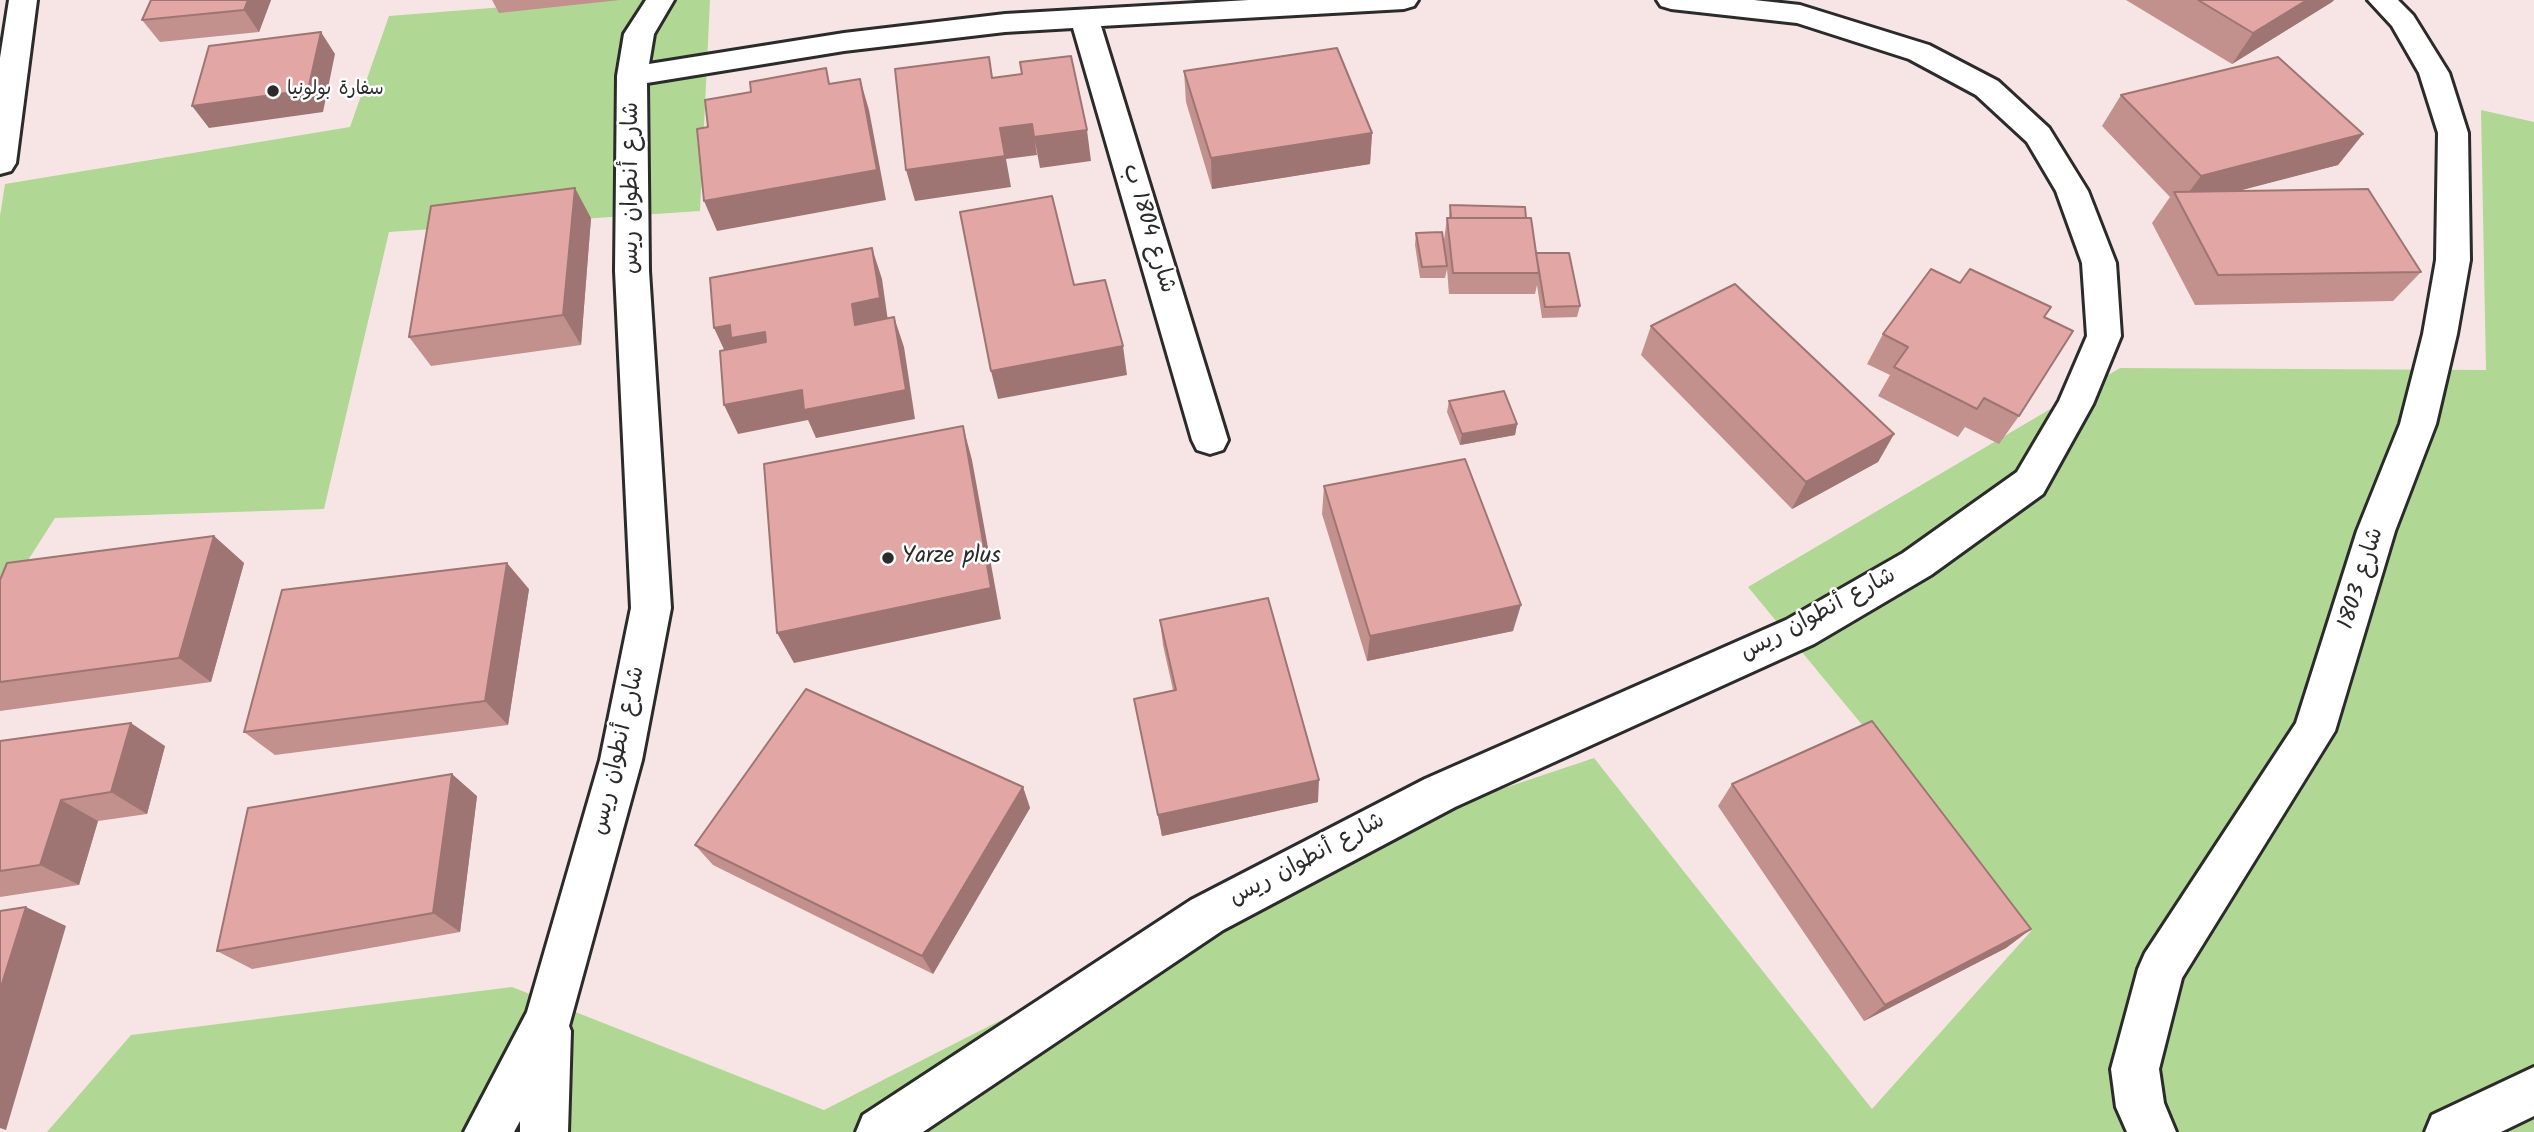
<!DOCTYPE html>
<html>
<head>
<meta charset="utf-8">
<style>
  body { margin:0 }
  canvas { display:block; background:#f6e5e4 }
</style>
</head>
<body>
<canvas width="2534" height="1132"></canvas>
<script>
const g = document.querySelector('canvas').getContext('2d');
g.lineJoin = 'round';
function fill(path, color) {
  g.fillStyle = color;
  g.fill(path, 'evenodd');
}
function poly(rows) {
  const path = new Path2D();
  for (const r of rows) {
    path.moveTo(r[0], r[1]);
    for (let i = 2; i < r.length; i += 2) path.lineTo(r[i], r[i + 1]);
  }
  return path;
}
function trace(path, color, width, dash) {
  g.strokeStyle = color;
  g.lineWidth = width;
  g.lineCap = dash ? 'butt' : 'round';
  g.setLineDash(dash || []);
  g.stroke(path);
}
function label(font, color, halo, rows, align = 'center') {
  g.font = font + ' Kalam,"Playpen Sans Arabic",sans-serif';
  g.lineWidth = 5;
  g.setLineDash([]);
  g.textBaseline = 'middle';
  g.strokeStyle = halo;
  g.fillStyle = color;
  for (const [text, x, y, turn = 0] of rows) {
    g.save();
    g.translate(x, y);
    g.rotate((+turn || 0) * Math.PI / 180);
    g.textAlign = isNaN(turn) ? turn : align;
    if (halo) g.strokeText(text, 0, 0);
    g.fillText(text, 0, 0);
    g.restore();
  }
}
const green = poly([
  [593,0,710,0,700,211,389,232,324,509,55,518,0,604,0,216,5,184,350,127,389,16],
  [2481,110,2534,122,2534,1132,47,1132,131,1035,512,987,824,1110,1367,834,1594,758,1872,1109,2032,930,1748,587,2120,368,2486,370]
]);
const street = poly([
  [646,0,674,0,654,34,649,64,844,33,1005,14,1249,0,1418,0,1414,6,1404,9,1101,26,1228,440,1223,450,1210,454,1197,450,1192,440,1073,28,1005,32,844,51,647,83,649,271,671,608,642,760,569,1026,571,1031,568,1132,520,1132,520,1121,514,1132,464,1132,527,1012,600,760,631,608,615,271,617,76,624,34,646,0],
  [1657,0,1754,0,1800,5,1929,45,1998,81,2049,128,2088,191,2116,263,2121,336,2093,404,2043,494,1931,575,1814,644,1455,807,1223,930,923,1132,856,1132,863,1115,1191,900,1425,779,1786,620,1903,553,2017,472,2059,401,2087,336,2082,263,2056,191,2027,142,1976,95,1909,59,1797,23,1671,9,1661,6,1657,0],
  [2368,0,2398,0,2413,15,2449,73,2468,133,2470,260,2457,334,2436,424,2395,531,2335,731,2182,978,2159,1069,2164,1103,2176,1132,2127,1132,2116,1107,2111,1069,2138,969,2145,953,2296,723,2357,531,2400,424,2423,334,2436,260,2438,133,2419,73,2392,26,2368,0],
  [2534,1067,2534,1116,2501,1132,2425,1132,2432,1115,2534,1067]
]);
const secondary = poly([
  [9,0,37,0,16,163,11,171,0,174,0,58,9,0]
]);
const wall = poly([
  [271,0,259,32,160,42,142,20],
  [492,0,620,0,499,13],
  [2126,0,2334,0,2332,2,2232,64],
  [1184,71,1372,133,1370,164,1212,189,1186,102],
  [2121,95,2363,134,2338,165,2236,191,2421,272,2393,301,2195,305,2152,223,2170,197,2102,126],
  [1450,205,1526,218,1536,253,1580,306,1577,317,1542,318,1537,285,1535,294,1449,294,1447,269,1445,278,1420,278,1415,245,1416,233,1445,255,1444,240,1447,218,1449,218],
  [591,218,581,345,431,366,409,337],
  [1960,283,2044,317,2019,416,1999,444,1965,427,1958,437,1878,396,1890,375,1867,364,1883,334],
  [1651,326,1894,434,1878,462,1792,509,1641,355],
  [1449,401,1517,424,1515,435,1460,445,1447,412],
  [1324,486,1513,631,1367,661,1322,514],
  [214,536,244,563,211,682,0,711,0,580],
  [529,589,508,725,275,755,244,732],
  [1160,620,1318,802,1162,836,1134,699,1173,690,1163,645],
  [0,741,165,746,147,814,98,821,79,885,0,897],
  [1732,784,2031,929,2006,948,1864,1021,1718,806],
  [1023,787,1030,808,933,974,713,865,695,845],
  [477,796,460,932,252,969,217,951]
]);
const shadedWall = poly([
  [248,0,271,0,259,32,244,10],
  [2307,0,2334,0,2332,2,2232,64,2253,33],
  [321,32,335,54,323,112,209,128,192,106],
  [860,79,869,110,886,200,717,231,704,201],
  [1032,124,1037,155,1006,159,1011,187,915,201,906,170,1000,128],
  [1087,130,1091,161,1040,168,1034,137],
  [1372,133,1370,164,1212,189,1211,158],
  [2363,134,2338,165,2181,206,2180,204,2201,176],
  [575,188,591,218,581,345,563,315],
  [872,248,882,279,889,328,855,325,852,304],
  [894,317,904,347,915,419,816,438,808,420,738,434,724,405,802,390],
  [730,325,765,332,777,361,728,358,714,328],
  [1123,346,1127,375,998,399,991,371],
  [1517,424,1515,435,1460,445,1462,434],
  [963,426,972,460,1001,619,794,663,777,633],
  [1894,434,1878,462,1792,509,1806,482],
  [214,536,244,563,211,682,179,658],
  [507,563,529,589,508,725,485,701],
  [1521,605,1513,631,1367,661,1370,636],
  [131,723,165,746,147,814,111,792],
  [452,774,477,796,460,932,433,913],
  [1319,780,1318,802,1162,836,1158,815],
  [1023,787,1030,808,933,974,922,956],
  [61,800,98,821,79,885,40,865],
  [26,907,66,926,6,1130,0,1128,0,990],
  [2031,929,2006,948,1864,1021,1885,1005]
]);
const building = poly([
  [151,0,248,0,244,10,142,20,151,0],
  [2198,0,2307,0,2253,33,2198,0],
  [321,32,308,90,192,106,209,46,321,32],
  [1337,48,1372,133,1211,158,1184,71,1337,48],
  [1071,56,1087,130,1034,137,1032,124,1000,128,1005,156,906,170,895,69,989,57,992,78,1022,74,1020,62,1071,56],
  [2278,57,2363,134,2201,176,2121,95,2278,57],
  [826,68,829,84,860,79,877,170,704,201,697,129,708,127,705,100,751,92,750,82,826,68],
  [575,188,563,315,409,337,431,206,575,188],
  [2368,189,2421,272,2218,275,2174,192,2368,189],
  [1052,196,1074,285,1105,280,1123,346,991,371,960,212,1052,196],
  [1450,205,1525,207,1526,218,1451,218,1450,205],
  [1447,218,1531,218,1539,273,1453,273,1447,218],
  [1442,232,1447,266,1422,267,1416,233,1442,232],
  [872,248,880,298,852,304,855,325,894,317,906,390,804,410,802,390,724,405,720,351,766,342,765,332,731,338,730,325,714,328,710,278,872,248],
  [1536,253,1569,253,1580,306,1545,307,1536,253],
  [1931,269,1960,283,1970,269,2051,307,2044,317,2073,331,2019,416,1984,398,1977,409,1894,367,1908,347,1883,334,1931,269],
  [1735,284,1894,434,1806,482,1651,326,1735,284],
  [1504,391,1517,424,1462,434,1449,401,1504,391],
  [963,426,991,588,777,633,764,464,963,426],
  [1465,459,1521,605,1370,636,1324,486,1465,459],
  [214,536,179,658,0,682,0,580,7,563,214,536],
  [507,563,485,701,244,732,282,590,507,563],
  [1268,598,1319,780,1158,815,1134,699,1176,690,1160,620,1268,598],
  [806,689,1023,787,922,956,695,845,806,689],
  [1872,721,2031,929,1885,1005,1732,784,1872,721],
  [131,723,111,792,61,800,40,865,0,871,0,741,131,723],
  [452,774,433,913,217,951,248,808,452,774],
  [26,907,0,990,0,911,26,907]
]);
const markers = [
  [273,91,7,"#2b2b2b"],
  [888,558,7,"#2b2b2b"]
];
const farPoinames = [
  ["سفارة بولونيا",287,91]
];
const streetNames = [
  ["شارع أنطوان ريس",633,188,-90],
  ["شارع 1804 ب",1147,229,73],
  ["شارع 1803",2363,579,-73],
  ["شارع أنطوان ريس",1819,616,-28],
  ["شارع أنطوان ريس",620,751,-77],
  ["شارع أنطوان ريس",1308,861,-28]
];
const poiNames = [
  ["Yarze plus",902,558]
];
fill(green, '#b0d894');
trace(street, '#2b2b2b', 6);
trace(secondary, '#2b2b2b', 6);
fill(street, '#fff');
fill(secondary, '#fff');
fill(wall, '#c2908d');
fill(shadedWall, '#9e7573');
fill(building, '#e2a7a4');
trace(building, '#9e7573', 2);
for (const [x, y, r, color] of markers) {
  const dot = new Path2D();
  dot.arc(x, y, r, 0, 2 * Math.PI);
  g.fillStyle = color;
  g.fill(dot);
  trace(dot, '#fff', 2.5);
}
label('19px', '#2b2b2b', '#fff', farPoinames, 'left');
label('23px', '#2b2b2b', '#fff', streetNames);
label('23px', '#2b2b2b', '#fff', poiNames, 'left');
</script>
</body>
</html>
